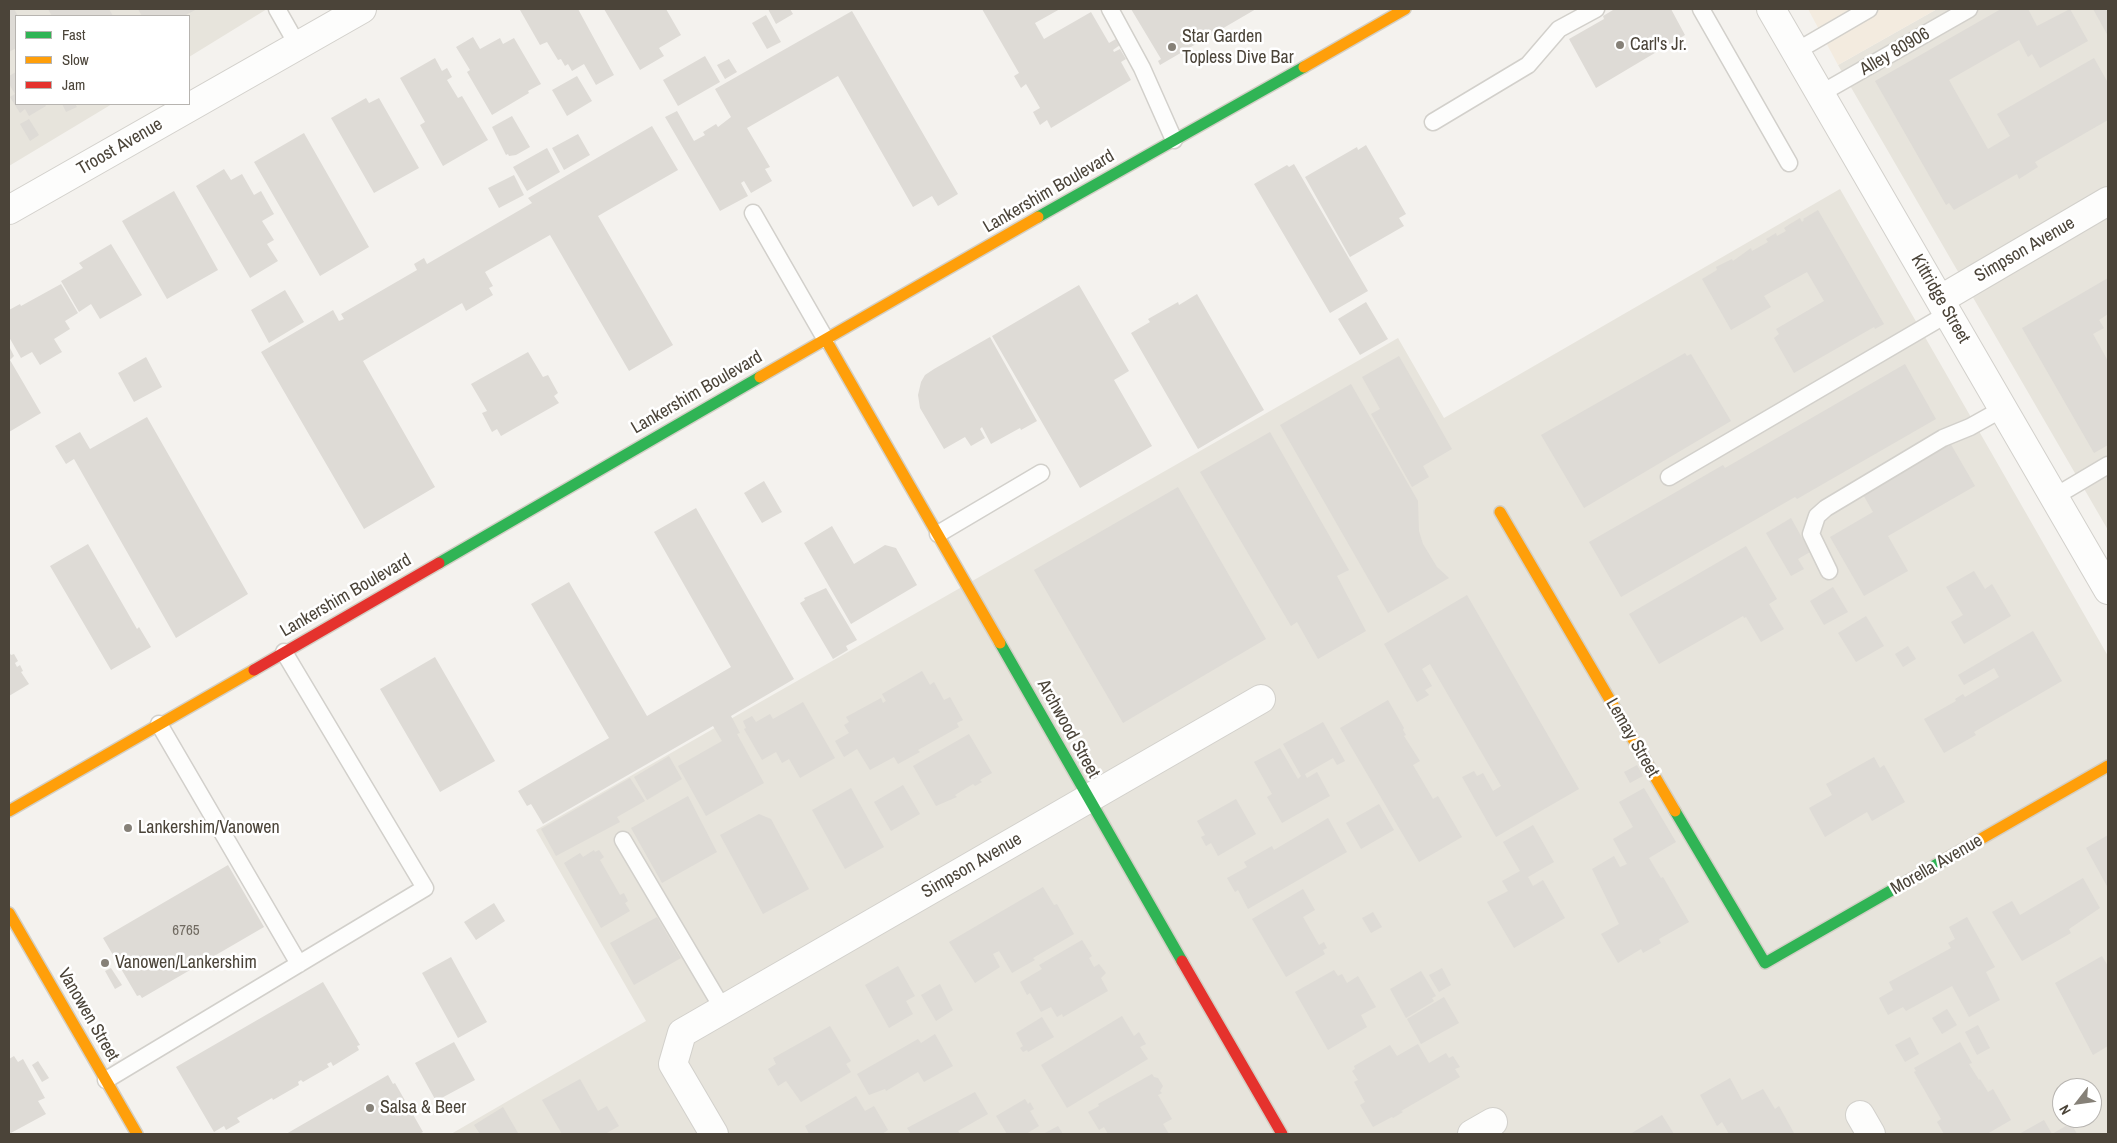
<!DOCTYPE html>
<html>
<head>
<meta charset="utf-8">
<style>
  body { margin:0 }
  #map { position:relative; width:2117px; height:1143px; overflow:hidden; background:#f4f2ee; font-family:"Archivo Narrow",sans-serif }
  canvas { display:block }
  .frame { position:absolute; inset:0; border:10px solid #4b4439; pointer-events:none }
  .legend { position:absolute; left:15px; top:15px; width:175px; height:90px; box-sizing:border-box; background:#fff; border:1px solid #b7b4b0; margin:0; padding:6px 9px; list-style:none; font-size:15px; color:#4b4439 }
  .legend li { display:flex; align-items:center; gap:10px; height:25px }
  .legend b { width:25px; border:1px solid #b7b4b0 }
  .north { position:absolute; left:2052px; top:1078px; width:50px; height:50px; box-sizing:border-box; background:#fff; border:1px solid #b7b4b0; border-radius:50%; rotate:240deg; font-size:14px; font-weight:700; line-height:20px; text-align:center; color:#4b4439 }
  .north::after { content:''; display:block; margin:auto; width:18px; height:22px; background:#868178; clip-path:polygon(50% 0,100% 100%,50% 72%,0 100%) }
</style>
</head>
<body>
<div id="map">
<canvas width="2117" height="1143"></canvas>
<div class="frame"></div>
<ul class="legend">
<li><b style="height:6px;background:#30b455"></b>Fast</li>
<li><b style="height:6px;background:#ff9f0a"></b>Slow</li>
<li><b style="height:6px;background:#e5322d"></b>Jam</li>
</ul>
<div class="north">N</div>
</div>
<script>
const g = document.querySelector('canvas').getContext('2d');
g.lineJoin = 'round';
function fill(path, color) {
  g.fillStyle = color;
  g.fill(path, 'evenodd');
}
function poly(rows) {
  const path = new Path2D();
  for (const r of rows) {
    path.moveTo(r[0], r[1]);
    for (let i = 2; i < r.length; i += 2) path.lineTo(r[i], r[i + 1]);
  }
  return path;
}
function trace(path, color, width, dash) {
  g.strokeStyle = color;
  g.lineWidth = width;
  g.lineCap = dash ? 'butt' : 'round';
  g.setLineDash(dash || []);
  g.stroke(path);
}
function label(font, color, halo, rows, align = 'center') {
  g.font = font + ' "Archivo Narrow",sans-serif';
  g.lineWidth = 5;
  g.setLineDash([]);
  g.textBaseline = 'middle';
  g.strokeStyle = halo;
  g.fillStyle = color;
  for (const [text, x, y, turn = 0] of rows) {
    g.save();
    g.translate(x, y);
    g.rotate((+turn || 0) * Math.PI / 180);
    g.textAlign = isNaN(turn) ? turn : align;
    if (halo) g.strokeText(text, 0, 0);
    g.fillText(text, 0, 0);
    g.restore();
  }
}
const residential = poly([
  [9,9,267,9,189,57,189,16,16,16,16,104,112,104,9,166],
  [1937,9,2108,9,2108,530,1838,65],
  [1840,189,2108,656,2108,1134,451,1134,646,1021,536,830,1398,338,1444,418],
  [2062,1088,2092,1088,2092,1118,2062,1118]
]);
const commercial = poly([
  [1808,9,1937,9,1838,65]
]);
const building = poly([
  [9,9,14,9,18,16,16,16,16,48,9,52],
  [48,9,109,9,113,16,52,16],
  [138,9,197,9,184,16,142,16],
  [522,9,578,9,614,75,596,85,584,64,572,71,568,64,565,66,561,59,558,60,547,42,540,45,520,10],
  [604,9,666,9,681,35,659,48,664,56,640,70],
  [768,9,790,9,793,14,776,24],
  [982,9,1060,9,1035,23,1044,39,1091,12,1109,43,1116,39,1120,45,1113,50,1114,52,1120,49,1126,59,1121,62,1131,80,1051,128,1047,120,1040,125,1033,112,1040,108,1026,84,1021,88,1014,76,1019,73],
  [1131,9,1256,9,1160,65,1158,61,1161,59],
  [1612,9,1671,9,1685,35,1596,88,1569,39,1604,19,1603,16,1613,10],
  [2001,9,2028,9,2037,26,2070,9,2088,41,2040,68,2032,54,2028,57,2019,40,1949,80,1988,149,2010,136,1997,114,2094,58,2107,81,2108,80,2108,120,2035,162,2038,167,2019,179,2017,174,1954,210,1949,203,1946,205,1875,81],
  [2093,9,2108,9,2108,36],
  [852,11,958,194,938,206,932,196,913,207,838,76,747,128,770,167,765,169,772,181,751,193,744,181,741,183,748,196,720,211,665,117,677,111,694,141,705,135,703,132,716,124,718,127,731,117,715,89],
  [766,15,781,42,767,49,752,23],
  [473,37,480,49,500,38,503,44,514,38,541,84,528,91,529,93,492,115,467,72,470,70,456,47],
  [705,56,720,82,678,106,663,80],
  [435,58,442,71,447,68,452,77,447,80,458,98,462,96,488,140,443,166,420,125,425,122,400,78],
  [729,59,737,72,725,79,717,65],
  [16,72,16,104,45,104,46,106,29,116,25,109,20,113,10,97,15,94,9,84,9,76],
  [577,76,592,101,567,116,552,90],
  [366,98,369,103,379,98,419,168,374,193,331,118],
  [62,104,75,104,77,107,66,112],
  [512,116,530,147,516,155,509,156,508,154,506,155,492,127],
  [29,119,39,135,30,141,20,124],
  [652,126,678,170,598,216,673,345,629,371,550,235,485,272,493,286,489,288,493,295,466,311,462,303,363,361,435,487,364,529,261,352,333,310,339,321,344,319,341,314,417,270,414,264,424,258,427,264,532,203,528,198],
  [304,133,369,247,320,276,254,162],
  [578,134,590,155,564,170,552,148],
  [1366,145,1406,214,1399,218,1404,226,1350,257,1305,177,1357,147,1358,150],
  [547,148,560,172,527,191,513,167],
  [1294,164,1368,291,1330,313,1254,184,1287,165,1289,167],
  [224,169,231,180,242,174,254,195,261,191,274,214,262,221,274,240,267,244,278,261,250,278,196,186],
  [514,175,524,195,499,208,488,188],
  [174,191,218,270,167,299,122,221],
  [1818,210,1884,324,1875,329,1874,327,1794,373,1774,338,1779,334,1776,329,1824,301,1807,272,1764,296,1771,307,1731,330,1702,279,1717,270,1716,267,1732,259,1733,261,1751,248,1752,251,1768,242,1766,239,1776,233,1777,236,1786,231,1784,228,1790,224,1800,218,1802,222,1804,220,1803,219],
  [111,244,142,295,100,319,91,304,79,312,61,281,83,268,79,263],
  [2108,278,2108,314,2099,320,2104,328,2093,334,2108,361,2108,445,2094,453,2022,328],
  [61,284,78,313,65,321,70,329,54,339,62,352,40,365,32,352,21,358,9,337,9,310,20,304,21,306],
  [1079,285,1129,371,1114,380,1152,446,1080,488,992,336],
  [285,290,304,322,269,343,251,310],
  [1197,294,1264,410,1198,449,1131,333,1150,322,1148,319,1178,302,1179,305],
  [1366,302,1388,339,1360,355,1338,319],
  [990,337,1037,421,1021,430,1020,428,991,444,982,427,980,429,985,438,971,446,965,437,944,449,920,408,918,395,921,382,925,375,934,369],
  [9,346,14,356,10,360,41,413,9,432],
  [528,352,543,377,548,375,558,393,554,396,559,403,501,436,497,429,492,432,482,413,487,411,471,384],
  [1685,353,1687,356,1691,354,1731,421,1584,508,1541,435],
  [1399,356,1452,449,1423,466,1429,477,1412,487,1371,414,1380,409,1362,377],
  [146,357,162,387,134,402,118,373],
  [1905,364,1936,419,1797,499,1795,497,1621,597,1589,542,1723,465,1725,468],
  [1351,384,1418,501,1419,531,1423,544,1437,567,1449,578,1388,613,1280,425],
  [147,417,248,594,176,638,74,459,66,464,55,446,80,432,90,449],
  [1270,432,1349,570,1337,576,1366,631,1318,659,1297,622,1291,626,1200,472],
  [1949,441,1975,486,1888,536,1908,571,1864,596,1830,537,1873,512,1861,491],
  [764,481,782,512,762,523,744,493],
  [1178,487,1266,639,1123,723,1034,570],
  [696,508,794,679,731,716,740,733,737,734,764,783,706,816,678,766,722,741,713,726,543,824,531,804,527,806,518,791,609,738,531,604,569,582,647,716,731,667,654,532],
  [1791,518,1810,552,1798,559,1804,569,1791,576,1766,533],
  [832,526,854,564,885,545,896,548,917,585,851,624,804,543],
  [88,544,137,629,139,627,151,647,111,670,50,566],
  [1746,546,1777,599,1769,604,1784,629,1761,642,1746,617,1744,618,1743,616,1659,664,1629,614],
  [1974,571,1985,589,1992,584,2011,616,1964,644,1951,622,1963,615,1946,587],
  [1833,587,1848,612,1824,625,1810,601],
  [826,588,857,640,846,646,848,650,833,659,800,603,805,600,804,598],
  [1467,595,1579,789,1496,837,1462,777,1474,771,1477,776,1483,773,1493,791,1501,786,1430,664,1422,669,1432,686,1425,690,1429,695,1417,702,1384,644],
  [1866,616,1884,646,1856,662,1838,633],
  [2033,631,2062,681,1974,732,1976,735,1944,753,1924,719,1956,701,1955,699,1963,694,1965,697,1999,677,1994,668,1964,685,1958,675],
  [1908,646,1916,659,1903,667,1895,654],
  [9,652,11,655,14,654,18,661,15,663,17,667,20,665,23,671,21,672,29,684,9,696],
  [435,657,495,761,440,792,380,689],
  [922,671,930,685,934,682,944,700,950,697,963,720,957,723,959,727,918,750,920,752,898,764,894,757,870,770,857,749,844,757,835,741,849,733,844,725,849,722,846,717,881,698,883,703,886,701,882,694],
  [1388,700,1404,728,1403,730,1406,735,1404,736,1420,761,1413,765,1433,799,1438,796,1462,837,1419,862,1340,728],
  [803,702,835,758,800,778,789,759,782,763,776,752,762,760,744,729,746,728,743,721,752,716,756,722,770,714,773,719],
  [1323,722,1345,761,1337,765,1333,758,1305,774,1307,778,1317,772,1330,796,1282,823,1267,797,1272,794,1254,762,1280,748,1298,779,1301,776,1283,744],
  [969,734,992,773,980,780,982,782,975,786,973,784,955,795,957,797,936,806,913,766],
  [669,756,682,779,647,800,634,777],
  [1874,757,1880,768,1884,765,1905,802,1872,821,1867,812,1825,837,1809,808,1832,795,1826,784],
  [1637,765,1643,776,1630,783,1624,772],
  [630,778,645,801,617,817,620,822,556,856,541,829],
  [903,785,920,814,891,831,874,802],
  [851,788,884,847,845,869,812,810],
  [1644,788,1676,842,1649,858,1661,878,1663,877,1689,922,1659,939,1661,943,1643,953,1641,949,1618,963,1601,934,1619,924,1592,869,1614,856,1620,867,1627,864,1613,839,1633,827,1619,802],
  [688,796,717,852,662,883,631,828],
  [1236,799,1256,834,1218,856,1211,843,1206,846,1201,837,1205,835,1197,821],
  [1379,804,1394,830,1361,849,1346,823],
  [759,814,771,819,809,889,763,914,720,835],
  [1328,818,1347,852,1248,909,1238,890,1235,892,1227,878,1247,867,1244,862,1272,846,1274,850],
  [1533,825,1554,862,1528,877,1533,886,1543,880,1565,918,1514,948,1487,902,1508,891,1502,881,1520,871,1503,842],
  [2108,835,2108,888,2086,848],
  [594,850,595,852,599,850,604,857,600,860,620,895,624,893,628,901,625,903,630,911,601,928,564,863,580,853,583,857],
  [228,865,264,927,142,998,140,995,137,996,103,938],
  [2083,878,2100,908,2069,929,2071,933,2022,961,1992,912,2012,901,2020,915],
  [1043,887,1054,905,1057,904,1074,934,1033,958,1035,960,1012,973,999,951,993,954,1000,967,975,983,949,942],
  [1303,889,1315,910,1303,917,1319,945,1324,942,1327,948,1323,950,1325,954,1286,977,1252,919],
  [494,903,505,921,476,940,464,922],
  [1373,912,1382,927,1371,933,1362,918],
  [657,917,681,958,634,985,610,943],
  [1967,917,1995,967,1986,972,2000,1000,1969,1017,1952,986,1906,1011,1903,1007,1888,1015,1879,998,1893,990,1889,982,1951,948,1948,943,1955,939,1949,927],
  [1082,940,1092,956,1089,958,1094,967,1099,964,1106,973,1101,978,1108,991,1063,1017,1062,1014,1057,1017,1051,1007,1041,1012,1030,993,1027,995,1020,982,1042,969,1039,965],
  [2102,956,2108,966,2108,1046,2093,1055,2055,983],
  [451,957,487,1022,458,1038,422,973],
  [898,966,915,996,906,1001,913,1014,889,1028,865,985],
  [111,968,122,985,115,989,105,971],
  [1442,968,1451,985,1439,992,1429,975],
  [1334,970,1338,976,1342,974,1347,983,1358,976,1376,1007,1361,1015,1367,1027,1328,1050,1295,992],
  [1421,971,1436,996,1432,998,1434,1001,1406,1018,1390,989],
  [323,982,360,1045,357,1046,359,1050,333,1066,331,1062,327,1064,329,1067,303,1082,301,1080,298,1082,299,1085,273,1100,272,1098,237,1118,240,1122,226,1130,224,1126,214,1132,176,1067],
  [940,984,953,1010,936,1021,921,995],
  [1444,997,1459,1023,1421,1044,1407,1019],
  [1947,1009,1957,1025,1942,1034,1932,1018],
  [1122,1016,1134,1036,1139,1032,1146,1044,1140,1047,1148,1059,1067,1108,1041,1065],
  [1042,1017,1054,1037,1028,1052,1027,1050,1023,1052,1020,1048,1023,1046,1016,1033],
  [1978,1025,1990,1048,1977,1055,1965,1032],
  [830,1026,851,1061,846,1064,851,1072,801,1102,786,1081,778,1086,768,1069,776,1064,773,1058],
  [935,1034,953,1066,924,1082,918,1072,886,1091,885,1089,869,1095,857,1074,918,1039,921,1043],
  [1910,1037,1919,1054,1905,1062,1895,1045],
  [454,1042,475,1080,436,1101,415,1063],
  [1960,1042,1972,1063,1969,1064,1979,1080,1980,1079,1988,1092,1993,1089,2011,1120,1987,1134,1944,1134,1937,1122,1941,1119,1914,1072,1916,1071,1914,1068],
  [1418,1044,1429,1063,1446,1053,1449,1058,1453,1056,1460,1067,1455,1069,1460,1077,1401,1111,1403,1112,1393,1118,1392,1117,1373,1127,1360,1105,1365,1102,1354,1082,1358,1080,1352,1071,1355,1069,1354,1066,1390,1045,1397,1056],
  [14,1056,18,1062,23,1059,45,1098,38,1101,46,1114,9,1134,9,1059],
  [38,1061,49,1078,42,1082,32,1065],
  [1152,1074,1154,1077,1158,1078,1163,1086,1160,1091,1162,1093,1158,1095,1172,1119,1163,1124,1169,1134,1108,1134,1104,1127,1099,1130,1088,1112,1099,1106,1098,1104],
  [388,1075,393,1084,395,1083,423,1132,419,1134,286,1134],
  [1730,1078,1742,1100,1763,1089,1775,1109,1779,1106,1794,1133,1729,1134,1722,1122,1717,1126,1700,1095],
  [580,1079,598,1111,607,1106,619,1126,605,1134,562,1134,542,1100],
  [975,1092,988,1114,958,1131,960,1134,911,1134,907,1128],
  [856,1096,865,1111,874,1106,888,1130,882,1134,809,1134,805,1126],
  [1025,1099,1028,1104,1030,1102,1034,1109,1030,1111,1039,1126,1026,1134,1007,1134,996,1116],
  [503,1107,518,1133,480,1134,474,1125],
  [1662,1115,1674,1134,1630,1134],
  [2044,1120,2052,1134,2071,1123,2077,1134,2019,1134],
  [1058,1126,1063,1134,1043,1134]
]);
const lane = poly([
  [277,9,298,46],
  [1110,9,1142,68,1174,140],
  [1701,9,1789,163],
  [1795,52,1869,9],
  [1820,94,1969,9],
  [1433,122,1528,65,1559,29,1596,9],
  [753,213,826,340],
  [1669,477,1949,313],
  [2054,497,2108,465],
  [938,534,1041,473],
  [1829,571,1811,534,1817,516,1826,508,1943,438,1970,427,2004,408],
  [159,724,299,964],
  [623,840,723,1009],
  [106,1080,425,888,284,652]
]);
const street = poly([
  [1771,9,2108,590],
  [9,210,362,9],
  [1941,299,2108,201],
  [1860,1115,1871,1134],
  [714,1134,673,1064,682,1033,1261,699],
  [1472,1134,1493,1122]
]);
const fast = poly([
  [1038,217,1304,67],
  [439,563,760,377],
  [1000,643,1182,961],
  [1675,811,1765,963,1946,859]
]);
const slow = poly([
  [1304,67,1405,9],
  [826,340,1000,643],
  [760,377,1038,217],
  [1500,512,1675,811],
  [9,811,254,670],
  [1946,859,2108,766],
  [9,913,137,1134]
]);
const jam = poly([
  [254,670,439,563],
  [1182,961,1282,1134]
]);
const markers = [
  [1620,45,5,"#868178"],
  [1172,47,5,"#868178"],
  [128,828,5,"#868178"],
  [105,963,5,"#868178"],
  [370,1108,5,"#868178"]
];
const numberNames = [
  ["6765",186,931]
];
const poiNames = [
  ["Star Garden",1182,37],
  ["Topless Dive Bar",1182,58],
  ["Carl's Jr.",1630,45],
  ["Lankershim/Vanowen",138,828],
  ["Vanowen/Lankershim",115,963],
  ["Salsa & Beer",380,1108]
];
const streetNames = [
  ["Alley 80906",1895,52,-30],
  ["Troost Avenue",120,147,-30],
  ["Lankershim Boulevard",1049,192,-30],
  ["Simpson Avenue",2025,250,-30],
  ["Kittridge Street",1940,299,60],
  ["Lankershim Boulevard",697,393,-30],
  ["Lankershim Boulevard",346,596,-30],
  ["Archwood Street",1068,729,61],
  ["Lemay Street",1632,738,60],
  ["Morella Avenue",1937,865,-30],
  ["Simpson Avenue",972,866,-30],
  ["Vanowen Street",88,1015,60]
];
fill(residential, '#e7e4dc');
fill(commercial, '#f3ebdf');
fill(building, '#dedbd6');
trace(lane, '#d2d0cb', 19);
trace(street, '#d2d0cb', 30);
trace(fast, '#d3cfc5', 14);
trace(slow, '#d3cfc5', 14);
trace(jam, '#d3cfc5', 14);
trace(lane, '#fdfdfc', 16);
trace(street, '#fdfdfc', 28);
trace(fast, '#30b455', 11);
trace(slow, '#ff9f0a', 11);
trace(jam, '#e5322d', 11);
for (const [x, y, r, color] of markers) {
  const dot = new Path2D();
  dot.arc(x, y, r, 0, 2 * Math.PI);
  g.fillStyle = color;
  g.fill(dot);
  trace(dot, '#fff', 2);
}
label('15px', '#706a61', null, numberNames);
label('18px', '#4b4439', '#fff', poiNames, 'left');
label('18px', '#4b4439', '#fff', streetNames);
</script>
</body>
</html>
